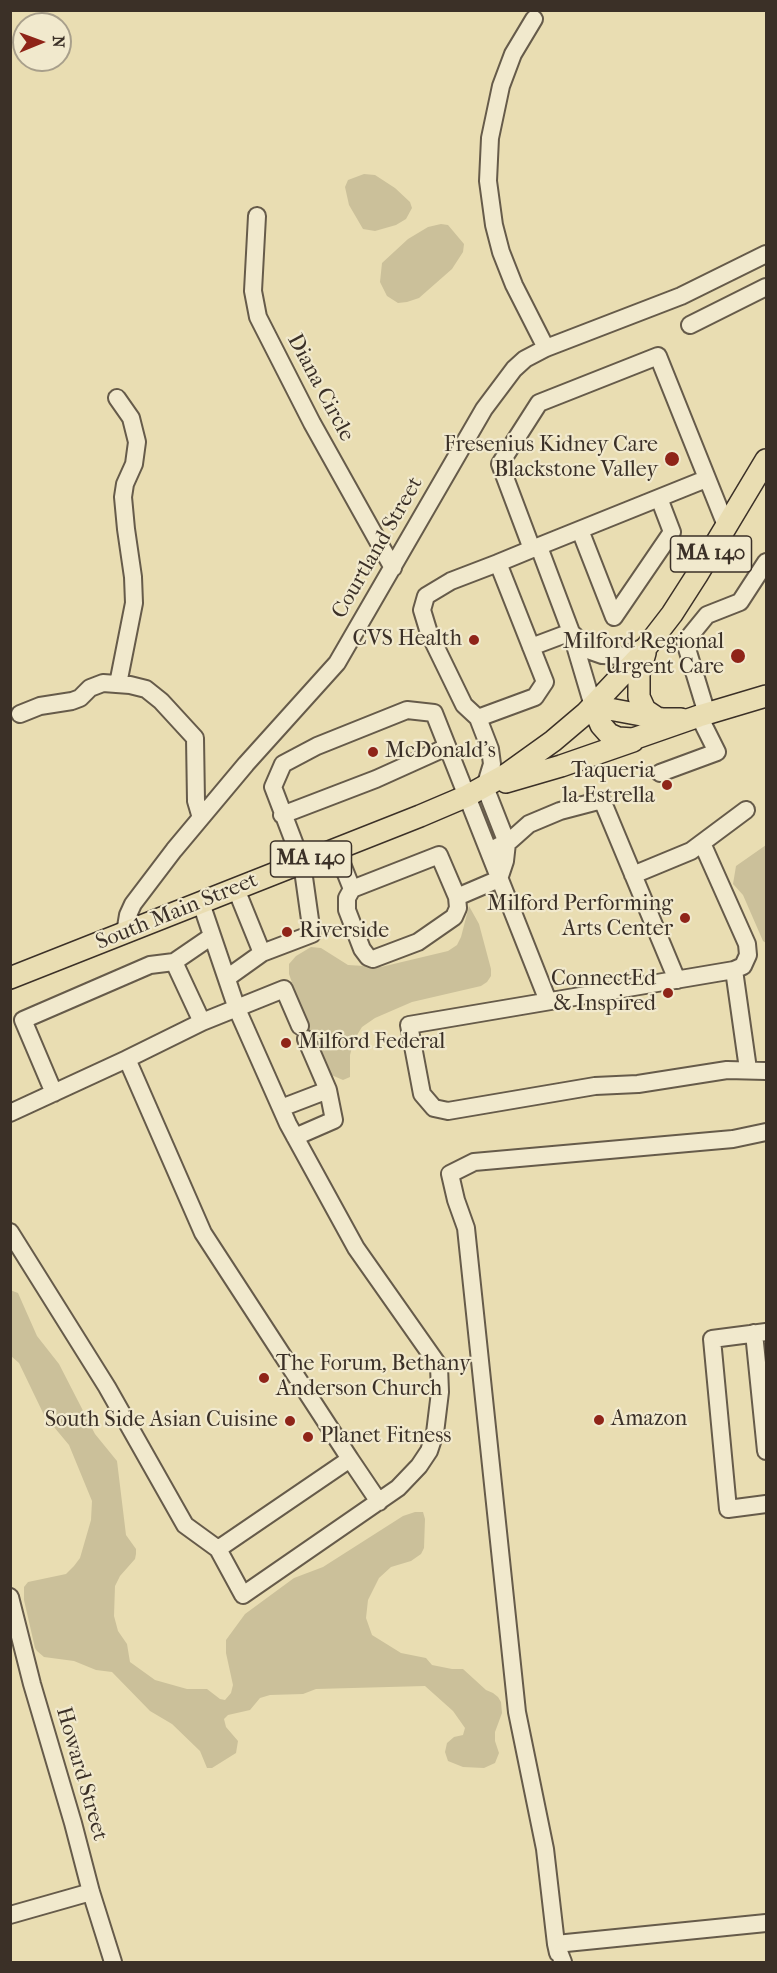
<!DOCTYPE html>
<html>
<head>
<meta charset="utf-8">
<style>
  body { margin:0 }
  #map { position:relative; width:777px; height:1973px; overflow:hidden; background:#e9ddb2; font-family:"IM FELL French Canon",serif }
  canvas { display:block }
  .frame { position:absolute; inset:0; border:12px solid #3b3027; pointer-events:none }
  .north { position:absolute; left:12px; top:12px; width:60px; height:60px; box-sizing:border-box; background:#f1e9cd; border:2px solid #a89f8b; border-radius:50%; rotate:89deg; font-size:16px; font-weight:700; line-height:24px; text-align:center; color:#3b3027 }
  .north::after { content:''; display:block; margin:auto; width:21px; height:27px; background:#8f2418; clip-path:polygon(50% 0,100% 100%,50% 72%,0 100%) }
</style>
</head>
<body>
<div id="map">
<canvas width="777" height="1973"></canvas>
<div class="frame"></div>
<div class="north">N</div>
</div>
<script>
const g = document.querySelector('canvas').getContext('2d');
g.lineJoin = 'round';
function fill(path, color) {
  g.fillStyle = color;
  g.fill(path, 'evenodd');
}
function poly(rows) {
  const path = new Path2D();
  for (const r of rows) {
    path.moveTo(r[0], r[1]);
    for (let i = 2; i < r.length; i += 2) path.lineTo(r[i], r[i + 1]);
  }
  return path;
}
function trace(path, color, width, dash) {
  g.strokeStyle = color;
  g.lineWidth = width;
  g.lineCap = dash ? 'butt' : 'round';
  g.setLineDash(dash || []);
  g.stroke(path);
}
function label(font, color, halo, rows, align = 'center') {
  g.font = font + ' "IM FELL French Canon",serif';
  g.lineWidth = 4.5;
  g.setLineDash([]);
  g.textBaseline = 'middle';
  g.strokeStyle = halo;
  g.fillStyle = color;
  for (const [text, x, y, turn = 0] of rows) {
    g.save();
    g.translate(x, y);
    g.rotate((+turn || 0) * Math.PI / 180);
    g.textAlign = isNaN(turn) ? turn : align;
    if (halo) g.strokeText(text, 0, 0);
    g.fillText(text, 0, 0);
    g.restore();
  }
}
const green = poly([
  [364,174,375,175,395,188,410,202,412,208,406,219,396,225,375,231,363,229,349,205,345,187,348,180],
  [441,224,448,225,464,244,463,252,452,269,419,298,407,302,398,303,387,296,380,282,382,263,408,239,428,227],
  [766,845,766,943,763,941,743,895,733,884,736,866],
  [469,906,479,924,491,969,491,976,487,982,481,986,412,1002,375,1018,362,1027,354,1040,350,1055,350,1077,343,1080,329,1074,320,1064,289,974,289,964,296,956,311,947,321,948,348,965,381,967,448,951,457,945,461,937],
  [10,1290,18,1293,37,1336,59,1364,95,1434,117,1461,126,1535,136,1549,136,1554,135,1559,120,1576,115,1586,114,1616,118,1631,127,1644,130,1662,155,1680,187,1689,207,1689,220,1699,225,1700,231,1693,233,1685,226,1653,226,1640,245,1614,294,1578,323,1567,403,1516,415,1512,423,1512,425,1519,424,1548,421,1554,411,1561,391,1567,379,1578,368,1600,366,1618,372,1635,401,1653,426,1658,432,1665,452,1669,463,1669,486,1690,493,1693,498,1697,501,1702,502,1713,495,1732,495,1741,499,1753,495,1763,484,1768,463,1767,448,1761,445,1752,447,1743,454,1737,463,1735,465,1728,453,1711,425,1686,316,1689,303,1694,270,1695,260,1698,250,1710,228,1715,224,1719,226,1727,238,1741,236,1753,212,1768,207,1768,200,1751,172,1724,150,1711,112,1672,96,1670,74,1661,44,1657,37,1651,35,1648,24,1600,24,1587,28,1582,66,1574,74,1566,80,1558,91,1520,92,1501,69,1445,44,1415,19,1363,11,1356]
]);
const minor = poly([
  [534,19,513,54,501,86,490,138,488,181,494,225,501,252,514,285,546,348],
  [257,216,253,291,258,317,312,423,393,568],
  [690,325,766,287],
  [117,398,131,418,137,442,134,464,125,484,123,497,126,529,133,577,134,603,118,684],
  [706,479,532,549,500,464,539,403,658,356,727,528],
  [580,530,614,617,672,532,659,498],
  [539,547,571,632,593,706],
  [574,635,585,649,602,655,624,656,646,646],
  [531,647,571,632],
  [20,714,40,706,72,701,80,698,90,688,103,683,130,685,146,689,161,701,195,738,196,801,201,818],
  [707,714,685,642,707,615,740,602,766,562],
  [478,718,535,697,545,682,498,563,532,549],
  [660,773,717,752,699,716],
  [282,815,376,779,447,747],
  [702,843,747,944,748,955,743,966,734,970,409,1025,422,1094,434,1108,448,1111,595,1086,638,1084,727,1070,766,1071],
  [497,847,511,840,529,824,560,811,602,800,677,980],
  [336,849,352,889,439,855,457,897,458,908,454,917,418,942,373,959,368,957,362,949,347,910,347,898,352,889],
  [633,875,691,851,746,810],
  [236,889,262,953],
  [457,897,499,879,505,861,507,843,485,787,492,764,490,749,478,718,464,705,429,633,422,610,426,596,451,581,498,563],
  [125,933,128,915,133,904,174,850,246,764,337,663,484,409,514,369,525,359,546,348,681,296,766,254],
  [174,962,212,936],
  [734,970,748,1069],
  [227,978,262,953,312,934,302,863,273,787,283,764,317,746,407,710,434,713,548,1001],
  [127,1059,202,1022,284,989,300,1026],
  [54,1093,23,1020,150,965,174,962,202,1022],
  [281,1108,328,1090,306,1039],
  [10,1113,127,1059,203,1233,350,1459,218,1549,243,1595,398,1488,419,1466,429,1451,435,1433,440,1392,439,1366,356,1248,288,1124,237,1009,201,903],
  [295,1137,334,1120,328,1090],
  [10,1232,107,1387,185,1525,218,1549],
  [766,1332,712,1339,728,1509,766,1504],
  [754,1333,766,1451],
  [350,1459,379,1502],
  [10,1597,32,1684,73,1823,91,1892,113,1962],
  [10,1915,91,1892],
  [558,1953,556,1944,766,1923],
  [563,1962,556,1944,545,1849,517,1712,466,1228,456,1200,450,1174,474,1162,733,1139,766,1132]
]);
const major = poly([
  [645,653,639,674,639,697,645,710,657,718],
  [593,706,601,725,609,734,618,738,633,739,699,716,766,696],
  [593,706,663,719,681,719],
  [506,782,561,766,633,741],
  [10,978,420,816,467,796,507,774,553,741,586,713,638,658,672,614,697,575,766,460]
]);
const markers = [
  [672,459,8,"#8f2418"],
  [474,640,6,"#8f2418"],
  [738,656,8,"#8f2418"],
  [373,752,6,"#8f2418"],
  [667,785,6,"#8f2418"],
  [685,918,6,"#8f2418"],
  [287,932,6,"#8f2418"],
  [668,993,6,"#8f2418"],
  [286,1043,6,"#8f2418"],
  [264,1378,6,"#8f2418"],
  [599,1420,6,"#8f2418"],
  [290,1421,6,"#8f2418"],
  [308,1437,6,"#8f2418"]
];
const shields = [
  [711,554,81],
  [311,859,81]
];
const shieldNames = [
  ["MA 140",711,554],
  ["MA 140",311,859]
];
const streetNames = [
  ["Diana Circle",320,388,62],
  ["Courtland Street",378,548,-60],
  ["South Main Street",177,912,-22],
  ["Howard Street",81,1774,74]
];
const poiNames = [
  ["Fresenius Kidney Care",658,446],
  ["Blackstone Valley",658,471],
  ["CVS Health",462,640],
  ["Milford Regional",724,643],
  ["Urgent Care",724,668],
  ["McDonald's",385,752,"left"],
  ["Taqueria",655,772],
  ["la Estrella",655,797],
  ["Milford Performing",673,905],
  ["Arts Center",673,930],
  ["Riverside",299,932,"left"],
  ["ConnectEd",656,980],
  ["& Inspired",656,1005],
  ["Milford Federal",298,1043,"left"],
  ["The Forum, Bethany",276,1365,"left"],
  ["Anderson Church",276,1390,"left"],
  ["Amazon",611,1420,"left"],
  ["South Side Asian Cuisine",278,1421],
  ["Planet Fitness",320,1437,"left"]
];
fill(green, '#cbc09a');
trace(minor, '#665b4a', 20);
trace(major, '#3b3027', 24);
trace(minor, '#f1e9cd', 16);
trace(major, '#e9ddb2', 21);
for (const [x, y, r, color] of markers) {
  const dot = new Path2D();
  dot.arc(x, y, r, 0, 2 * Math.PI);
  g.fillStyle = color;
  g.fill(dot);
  trace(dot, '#f1e9cd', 2);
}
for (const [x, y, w] of shields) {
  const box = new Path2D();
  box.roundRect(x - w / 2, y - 18, w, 36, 4.5);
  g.fillStyle = '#f1e9cd';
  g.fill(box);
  trace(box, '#3b3027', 1.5);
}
label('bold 21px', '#3b3027', null, shieldNames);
label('22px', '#3b3027', '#f1e9cd', streetNames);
label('22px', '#3b3027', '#f1e9cd', poiNames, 'right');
</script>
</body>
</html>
